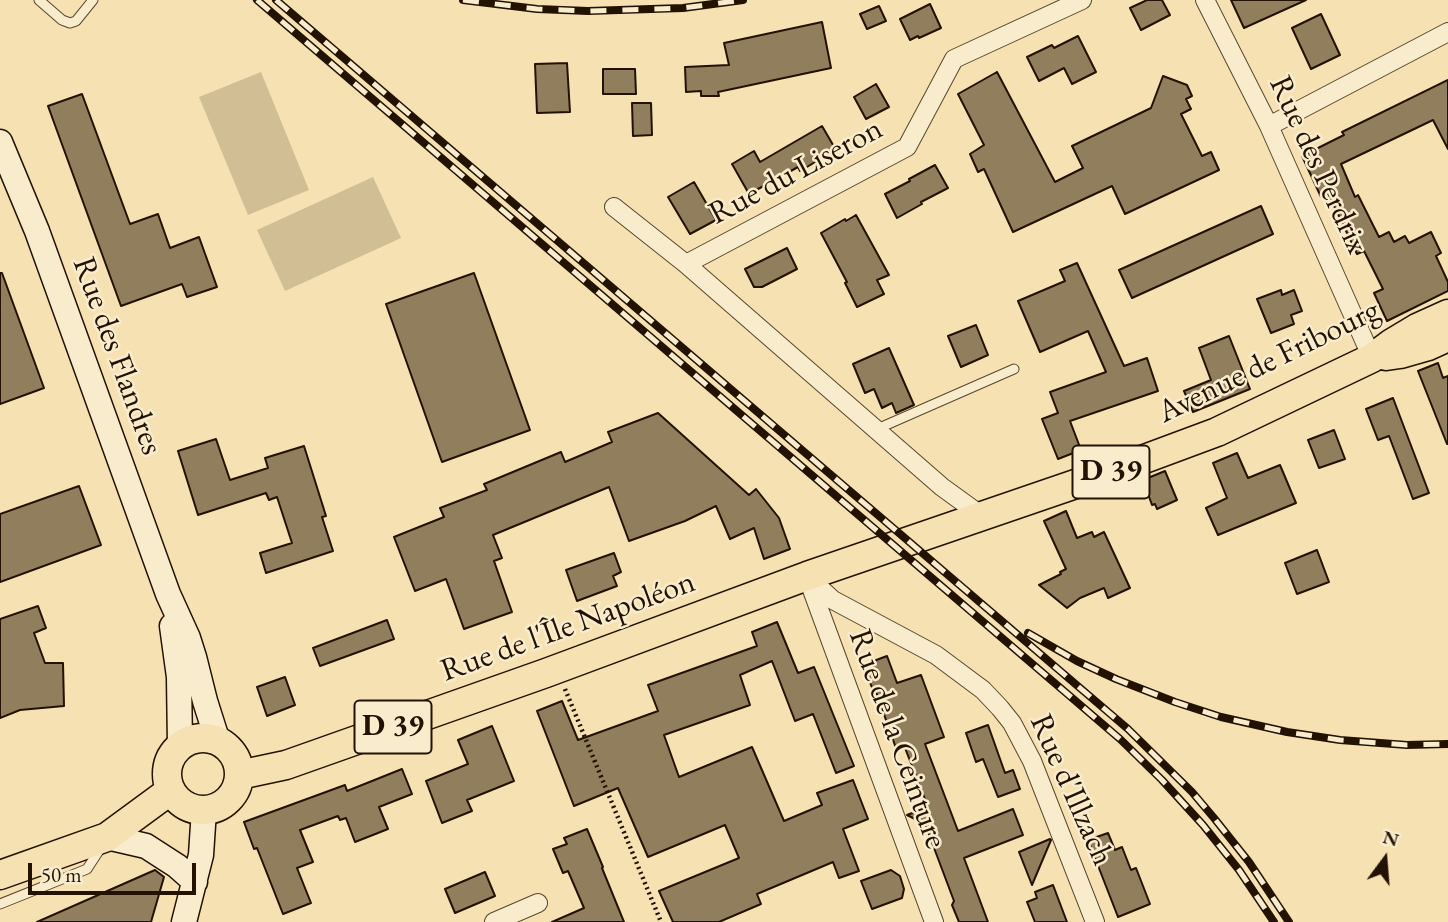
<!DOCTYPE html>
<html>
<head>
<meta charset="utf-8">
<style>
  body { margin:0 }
  #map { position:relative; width:1448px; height:922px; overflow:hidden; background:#f6e1b2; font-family:"EB Garamond",serif }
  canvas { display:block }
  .north { position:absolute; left:1350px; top:824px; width:70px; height:70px; -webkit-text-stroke:5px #f9eccd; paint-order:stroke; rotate:16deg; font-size:19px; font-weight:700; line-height:28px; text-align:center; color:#231200 }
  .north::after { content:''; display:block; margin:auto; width:24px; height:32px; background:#231200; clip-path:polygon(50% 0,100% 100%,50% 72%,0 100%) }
  .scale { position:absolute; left:28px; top:863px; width:168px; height:32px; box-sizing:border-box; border:4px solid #231200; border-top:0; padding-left:9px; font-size:21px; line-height:24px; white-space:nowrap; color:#231200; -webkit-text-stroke:5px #f9eccd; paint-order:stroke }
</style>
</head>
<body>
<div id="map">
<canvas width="1448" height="922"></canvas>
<div class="north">N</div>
<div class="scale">50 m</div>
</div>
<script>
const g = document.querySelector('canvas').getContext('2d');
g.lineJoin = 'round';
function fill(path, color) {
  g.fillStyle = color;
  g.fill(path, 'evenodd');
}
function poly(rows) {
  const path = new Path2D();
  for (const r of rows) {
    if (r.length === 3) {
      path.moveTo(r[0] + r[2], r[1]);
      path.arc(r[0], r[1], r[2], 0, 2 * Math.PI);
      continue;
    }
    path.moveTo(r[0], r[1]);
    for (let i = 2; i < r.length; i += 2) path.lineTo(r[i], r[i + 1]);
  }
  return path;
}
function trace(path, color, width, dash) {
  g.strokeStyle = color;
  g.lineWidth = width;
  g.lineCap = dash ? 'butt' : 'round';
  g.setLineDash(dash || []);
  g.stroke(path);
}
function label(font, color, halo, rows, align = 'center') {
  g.font = font + ' "EB Garamond",serif';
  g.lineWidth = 5;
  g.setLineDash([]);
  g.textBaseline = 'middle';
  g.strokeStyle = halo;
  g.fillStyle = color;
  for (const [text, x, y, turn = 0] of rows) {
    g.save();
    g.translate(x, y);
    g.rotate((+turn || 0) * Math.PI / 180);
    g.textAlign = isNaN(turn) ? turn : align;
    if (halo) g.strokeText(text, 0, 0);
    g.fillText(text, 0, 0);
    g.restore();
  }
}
const green = poly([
  [261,72,309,190,248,215,199,97],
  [373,177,401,238,285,291,257,230]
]);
const building = poly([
  [1147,0,1162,0,1170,15,1141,30,1130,8,1147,0],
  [1231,0,1306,0,1244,28,1231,0],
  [930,4,941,28,919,38,918,36,910,40,900,19,930,4],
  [879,6,886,21,867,29,860,14,879,6],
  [1321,14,1340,55,1311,69,1292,28,1321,14],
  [822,22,831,68,718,92,719,96,701,96,701,91,686,92,685,67,729,65,724,43,822,22],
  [1078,36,1096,72,1072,84,1064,68,1039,81,1027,57,1052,45,1054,48,1078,36],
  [567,63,570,112,537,113,535,64,567,63],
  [603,69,635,69,636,94,603,94,603,69],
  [997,72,1055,182,1083,168,1072,146,1151,108,1163,76,1187,85,1192,96,1186,99,1191,109,1181,114,1202,156,1211,152,1219,170,1125,214,1112,186,1013,232,984,169,978,172,970,154,984,145,958,94,997,72],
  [1448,80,1448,149,1433,120,1341,164,1355,197,1358,195,1379,237,1389,232,1394,242,1405,236,1409,243,1431,232,1441,253,1436,256,1448,282,1448,291,1387,321,1374,293,1383,289,1364,251,1357,254,1328,193,1321,197,1302,156,1344,135,1342,132,1448,80],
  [876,84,889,107,866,119,854,97,876,84],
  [82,94,130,224,158,214,170,248,199,237,217,287,187,297,182,284,121,306,48,106,82,94],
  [632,103,651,103,652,135,633,136,632,103],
  [822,126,836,150,800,171,798,167,749,194,732,164,754,151,760,162,822,126],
  [935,165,948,188,921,202,922,204,897,218,885,194,910,181,909,179,935,165],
  [694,182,716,220,690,234,668,197,694,182],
  [1261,206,1273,234,1132,298,1119,270,1261,206],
  [856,215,889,275,877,280,884,294,857,307,845,283,847,282,821,233,845,219,846,221,856,215],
  [787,248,797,269,762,287,754,287,745,269,787,248],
  [1077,263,1124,366,1147,358,1158,391,1070,421,1081,450,1058,459,1042,419,1058,413,1050,392,1106,372,1088,331,1040,352,1018,301,1065,281,1060,270,1077,263],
  [0,273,2,273,44,388,0,404,0,273],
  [474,273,530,430,442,462,386,304,474,273],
  [1281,290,1282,295,1294,290,1302,311,1291,315,1294,324,1271,333,1257,299,1281,290],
  [976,325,988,355,961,367,948,336,976,325],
  [1229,336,1250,389,1193,412,1184,391,1211,380,1199,348,1229,336],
  [889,348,914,405,896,413,892,403,882,408,874,389,865,393,853,364,889,348],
  [1438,363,1443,378,1448,376,1448,444,1447,444,1418,371,1438,363],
  [1393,398,1429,493,1413,499,1389,436,1378,440,1366,409,1393,398],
  [658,413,749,495,756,489,779,518,790,549,764,559,754,528,730,539,716,506,685,521,629,541,609,487,493,535,502,558,494,561,512,612,464,629,446,579,415,591,394,537,444,517,440,508,487,490,484,484,561,452,565,462,612,442,608,432,658,413],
  [1334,430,1345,459,1319,468,1308,440,1334,430],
  [216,439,230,480,268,468,265,458,304,446,326,516,322,517,333,551,266,573,260,553,292,543,277,497,269,500,266,493,198,515,178,451,216,439],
  [1237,453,1248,478,1280,465,1296,503,1218,535,1206,508,1227,498,1213,463,1237,453],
  [1165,471,1177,500,1157,509,1155,504,1152,505,1143,480,1165,471],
  [79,486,101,545,0,582,0,514,79,486],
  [1066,511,1077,538,1092,532,1094,537,1104,532,1130,588,1108,598,1104,588,1080,598,1067,608,1039,585,1061,574,1060,572,1066,569,1044,521,1066,511],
  [1317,550,1329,582,1297,594,1285,563,1317,550],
  [614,553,621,572,613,576,617,586,577,601,566,570,614,553],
  [38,606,46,628,34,633,45,663,63,663,64,706,20,710,0,718,0,619,38,606],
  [387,620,394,639,320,666,313,648,387,620],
  [777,622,798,673,814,667,854,766,836,773,813,714,795,721,772,661,740,675,750,705,664,735,679,777,752,747,784,821,822,805,817,793,853,780,868,819,843,829,859,871,839,878,833,862,757,894,761,904,719,922,673,922,659,891,739,858,725,825,648,857,618,788,574,806,537,711,562,701,578,740,658,711,648,685,757,646,752,632,777,622],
  [887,656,897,683,921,675,944,737,925,744,958,831,1013,809,1023,835,964,858,988,922,959,922,952,905,954,901,925,824,907,815,928,807,905,748,897,751,875,689,873,690,863,665,887,656],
  [285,677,295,705,267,716,257,687,285,677],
  [988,725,1005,773,1013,770,1020,789,998,797,983,759,976,762,966,733,988,725],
  [492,726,514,781,467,800,472,811,442,823,426,781,468,764,458,740,492,726],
  [402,769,412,794,379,807,388,829,355,842,346,818,340,820,338,816,300,830,313,862,297,868,311,903,283,914,257,848,254,849,244,822,345,785,347,791,402,769],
  [587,829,603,867,602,868,624,922,552,922,584,908,568,871,563,873,553,849,567,844,564,838,587,829],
  [1108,833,1115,850,1122,847,1131,870,1136,868,1150,904,1118,917,1088,840,1108,833],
  [1050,839,1051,840,1032,885,1019,852,1050,839],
  [155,870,164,877,151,922,37,922,155,870],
  [891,870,900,876,904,889,902,898,872,909,861,881,891,870],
  [485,872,495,896,455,913,445,889,485,872],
  [1053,885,1067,922,1035,922,1027,902,1037,898,1035,892,1053,885]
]);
const path = poly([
  [565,689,661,922]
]);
const lane = poly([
  [39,0,62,20,70,23,76,21,93,0],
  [877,429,1014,369],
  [0,904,87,869,102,846]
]);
const street = poly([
  [1205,0,1269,126,1372,358],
  [1269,126,1448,32],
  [614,207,686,264,942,487,982,516],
  [686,264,907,147,954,59,1082,0],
  [807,576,833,600,936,655,983,690,1000,708,1012,723,1032,761,1095,922],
  [808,579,934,922],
  [494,922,538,903]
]);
const secondary = poly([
  [0,142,37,231,168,594,188,638,194,657,205,701,218,742],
  [172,626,179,677,180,746],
  [107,837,146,846,177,866,195,882],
  [184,922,201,855,204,810]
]);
const primary = poly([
  [1386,356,1400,354,1428,346,1448,337],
  [203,774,36],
  [239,775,286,765,546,673,807,576,1096,477,1217,432,1372,358,1392,343,1417,328,1448,314],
  [0,875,107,837,171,790]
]);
const rail = poly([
  [257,0,1120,739,1162,780,1203,825,1239,870,1274,922],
  [276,0,1128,729,1192,792,1214,818,1249,862,1289,922],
  [463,0,537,9,588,11,683,8,743,0],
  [1028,633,1077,661,1116,679,1175,702,1221,717,1287,732,1340,740,1407,745,1448,744]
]);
const shields = [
  [1111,472,77],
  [393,727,77]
];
const shieldNames = [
  ["D 39",1111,472],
  ["D 39",393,727]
];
const streetNames = [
  ["Rue des Perdrix",1318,165,65],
  ["Rue du Liseron",796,172,-28],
  ["Rue des Flandres",117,356,70],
  ["Avenue de Fribourg",1269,362,-26],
  ["Rue de l'Île Napoléon",568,627,-20],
  ["Rue de la Ceinture",897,739,70],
  ["Rue d'Illzach",1071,790,66]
];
fill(green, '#d2be94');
fill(building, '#917e5d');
trace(building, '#231200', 2);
trace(lane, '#58462c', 11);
trace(street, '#58462c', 20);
trace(secondary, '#231200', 27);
trace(primary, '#231200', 31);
trace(path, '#231200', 4.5, [2, 3.5]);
trace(lane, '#f9eccd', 9);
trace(street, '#f9eccd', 18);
trace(secondary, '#f9eccd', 24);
trace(primary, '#f6e1b2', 28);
trace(rail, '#231200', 8);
trace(rail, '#f9eccd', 5, [16]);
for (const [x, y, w] of shields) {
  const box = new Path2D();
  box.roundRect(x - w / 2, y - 26.5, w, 53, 5);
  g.fillStyle = '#f9eccd';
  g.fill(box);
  trace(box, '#231200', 2);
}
label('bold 30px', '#231200', null, shieldNames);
label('32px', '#231200', '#f9eccd', streetNames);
</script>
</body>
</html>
